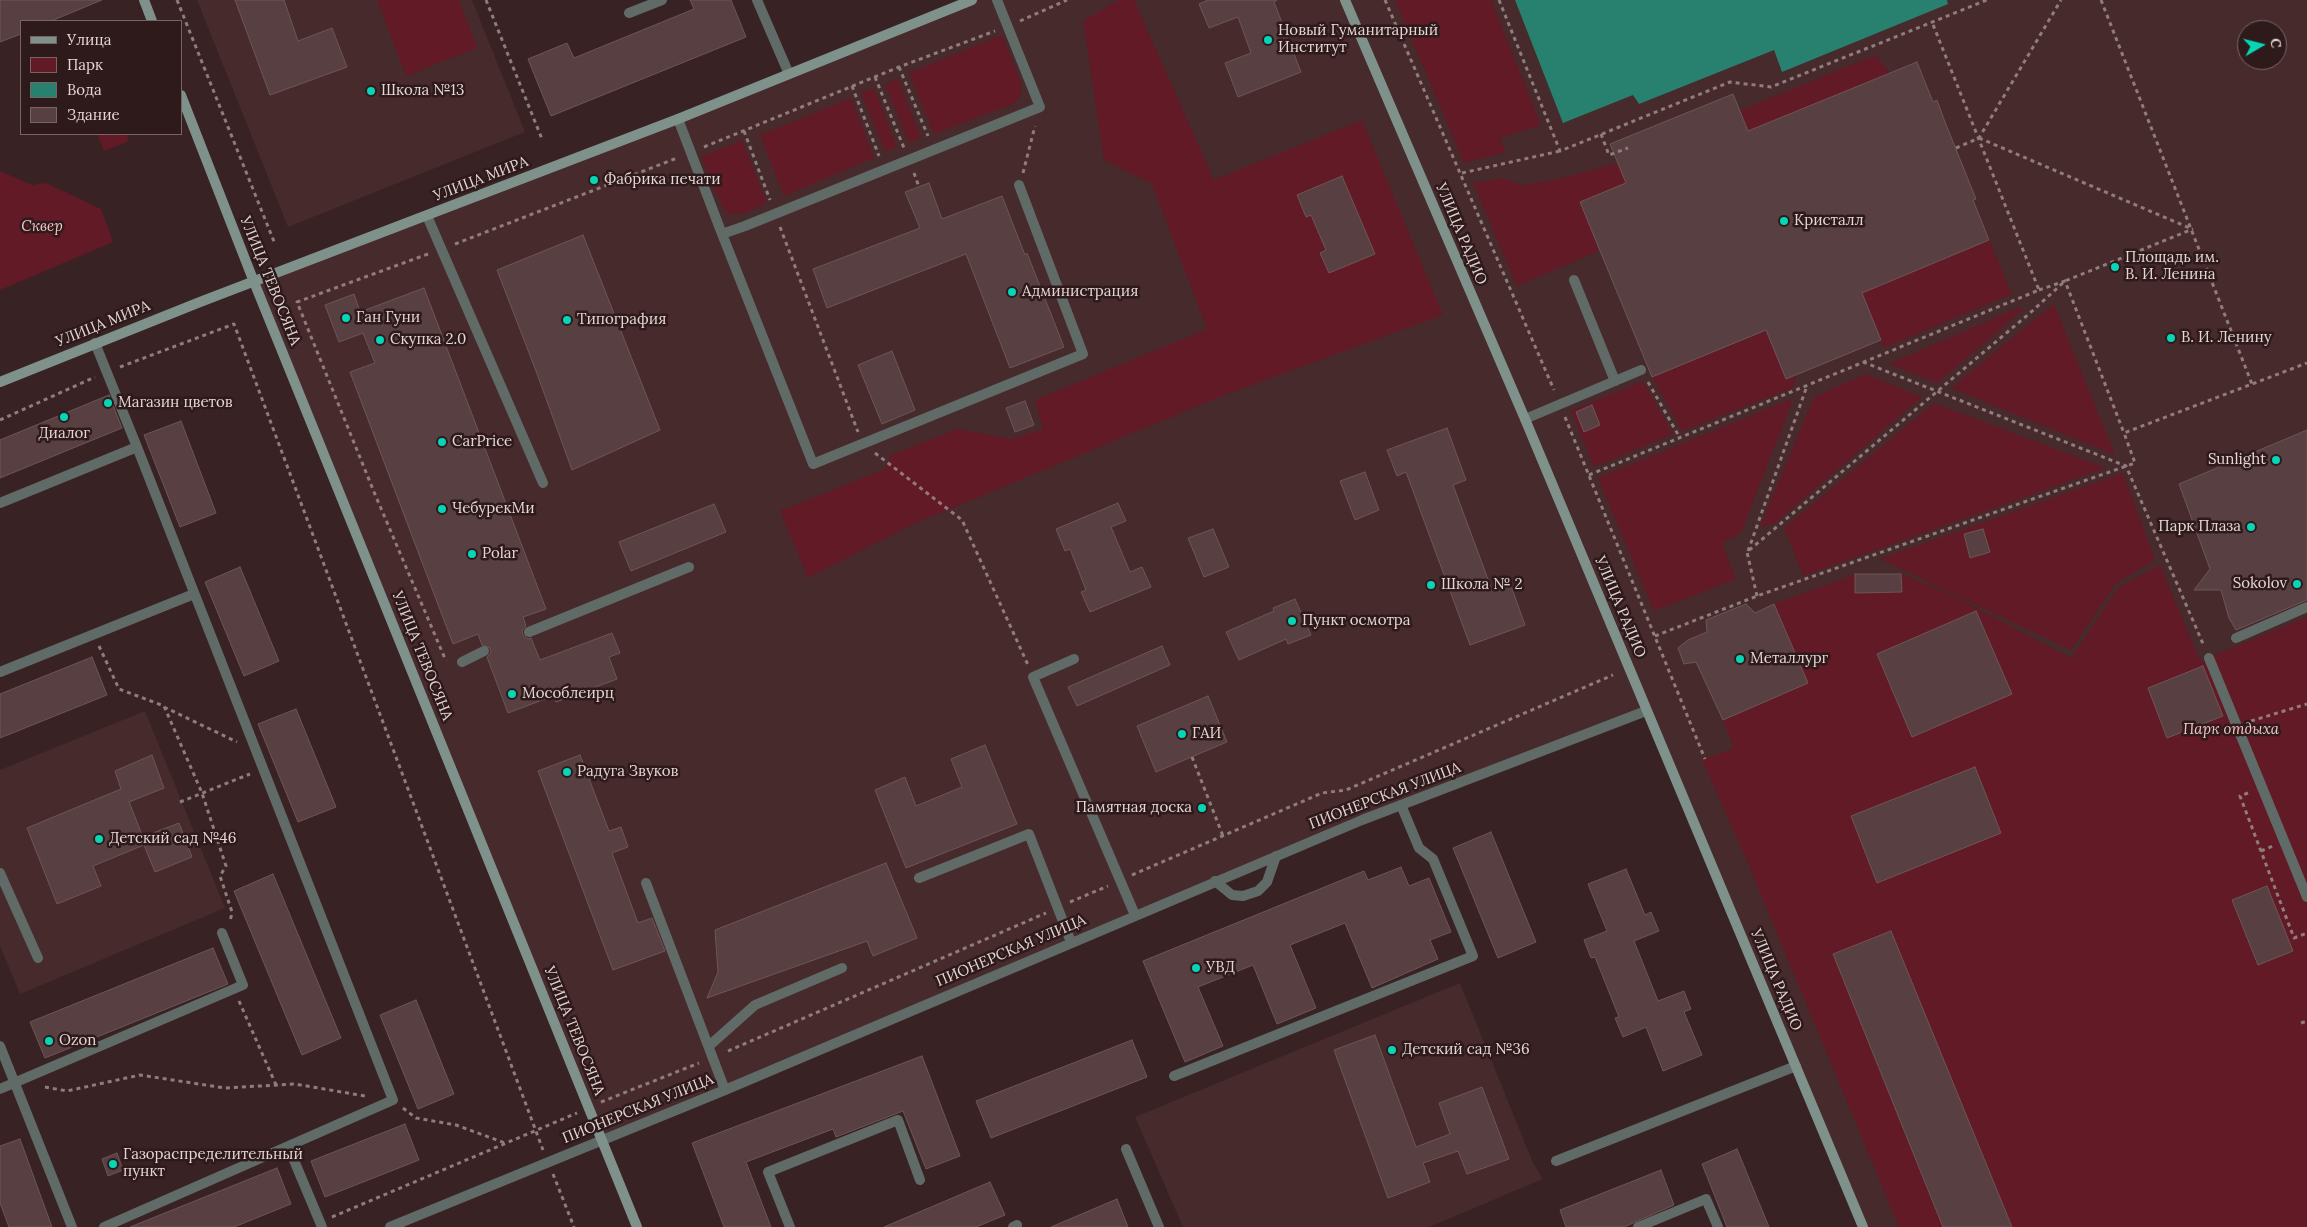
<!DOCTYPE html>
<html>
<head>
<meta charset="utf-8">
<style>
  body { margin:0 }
  #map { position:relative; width:2307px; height:1227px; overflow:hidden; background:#382224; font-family:Lora,serif }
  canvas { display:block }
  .legend { position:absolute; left:20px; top:20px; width:162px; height:115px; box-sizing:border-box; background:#2e191b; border:1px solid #776566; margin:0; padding:6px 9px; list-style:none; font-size:15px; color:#e5d6d6 }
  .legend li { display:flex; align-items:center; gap:10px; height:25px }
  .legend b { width:25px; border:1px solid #776566 }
  .north { position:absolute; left:2237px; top:20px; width:50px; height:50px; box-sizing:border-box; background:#2e191b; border:1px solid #776566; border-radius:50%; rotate:82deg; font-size:14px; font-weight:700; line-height:20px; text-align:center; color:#e5d6d6 }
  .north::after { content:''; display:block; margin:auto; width:18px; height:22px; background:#06d5b6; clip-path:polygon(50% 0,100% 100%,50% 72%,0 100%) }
</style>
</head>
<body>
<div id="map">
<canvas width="2307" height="1227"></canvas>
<ul class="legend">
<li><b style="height:6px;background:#7e918b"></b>Улица</li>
<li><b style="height:14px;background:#621a27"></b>Парк</li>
<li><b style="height:14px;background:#28806f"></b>Вода</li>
<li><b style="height:14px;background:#584042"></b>Здание</li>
</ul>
<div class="north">С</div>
</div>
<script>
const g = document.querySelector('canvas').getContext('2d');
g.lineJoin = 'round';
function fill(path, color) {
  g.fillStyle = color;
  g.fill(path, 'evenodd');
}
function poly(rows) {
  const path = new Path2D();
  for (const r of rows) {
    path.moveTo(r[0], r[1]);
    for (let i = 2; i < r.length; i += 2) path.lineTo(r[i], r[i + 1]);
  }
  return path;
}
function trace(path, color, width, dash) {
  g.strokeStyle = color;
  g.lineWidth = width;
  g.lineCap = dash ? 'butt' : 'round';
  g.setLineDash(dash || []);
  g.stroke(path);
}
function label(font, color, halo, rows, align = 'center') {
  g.font = font + ' Lora,serif';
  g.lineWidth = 5;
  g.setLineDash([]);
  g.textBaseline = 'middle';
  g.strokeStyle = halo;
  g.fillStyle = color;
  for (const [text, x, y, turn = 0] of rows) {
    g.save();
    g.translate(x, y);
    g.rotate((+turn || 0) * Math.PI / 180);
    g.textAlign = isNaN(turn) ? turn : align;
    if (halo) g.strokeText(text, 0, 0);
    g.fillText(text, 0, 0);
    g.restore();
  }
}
const built = poly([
  [197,0,472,0,525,132,288,227],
  [972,0,2307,0,2307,1227,1863,1227,1646,711,1362,820,600,1141,254,282],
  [2247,30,2277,30,2277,60,2247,60],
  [145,711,225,908,20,994,0,946,0,770],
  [1460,983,1533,1163,1543,1179,1429,1227,1183,1227,1135,1117]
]);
const green = poly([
  [377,0,459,0,477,48,406,76],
  [1119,0,1134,0,1214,180,1362,120,1443,315,1227,394,909,526,808,578,780,511,885,469,891,455,957,429,1012,439,1043,429,1035,400,1207,329,1152,184,1104,160,1083,21],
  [1395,0,1491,0,1541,125,1500,138,1506,152,1464,163],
  [1002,35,1022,85,1020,96,1015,103,934,134,909,73],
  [1875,55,1890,73,1748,131,1739,111],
  [898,79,921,138,909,143,885,84],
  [874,88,897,147,885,152,861,93],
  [851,98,874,158,784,196,760,135],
  [97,134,126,134,129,141,104,151],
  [742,140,767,203,742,214,729,214,722,206,701,157],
  [1657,147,1665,168,1580,202,1599,251,1517,286,1473,183,1504,178,1522,185,1555,180,1618,163],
  [0,171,32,185,46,183,101,209,113,242,0,290],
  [1989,239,2012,294,1884,348,1862,293],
  [2054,304,2115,455,1951,388],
  [2020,307,2023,310,1937,383,1889,364],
  [1766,331,1786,378,1797,374,1793,388,1682,431,1652,377],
  [1865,374,1922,397,1775,523,1760,527,1814,397],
  [1643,381,1673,434,1594,467,1571,411],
  [1789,400,1792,402,1741,533,1722,543,1736,579,1654,611,1598,478],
  [1934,403,2106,468,1803,576,1784,528],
  [2123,473,2155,560,2116,583,2071,650,1880,559],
  [2160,565,2200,661,2307,617,2307,1227,1899,1227,1744,854,1702,760,1734,748,1723,720,1774,604,1855,574,1901,574,1948,593,2071,658,2118,588]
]);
const water = poly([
  [1515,0,1947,0,1948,4,1782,72,1774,50,1639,104,1633,95,1563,123]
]);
const building = poly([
  [0,0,102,0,51,21,21,21,21,34,0,42,0,0],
  [235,0,284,0,298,41,332,28,347,67,270,95,235,0],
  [690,0,731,0,746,37,551,116,528,59,567,43,574,58,694,9,690,0],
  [1208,0,1277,0,1274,2,1301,72,1238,97,1225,63,1251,53,1238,17,1209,28,1199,4,1208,0],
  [1917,62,1933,102,1937,100,1945,122,1976,199,1973,200,1989,240,1862,293,1881,340,1786,379,1766,330,1652,377,1580,202,1626,183,1610,144,1733,94,1748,131,1917,62],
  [1342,176,1375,254,1329,273,1320,253,1326,250,1311,215,1306,217,1297,195,1342,176],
  [929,183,942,219,1002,196,1025,255,1027,253,1064,347,1010,368,966,254,827,308,813,269,920,228,905,192,929,183],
  [583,235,660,430,572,470,536,371,497,270,583,235],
  [424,288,546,609,523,617,526,626,522,631,523,635,528,639,531,638,540,660,612,633,620,653,609,657,617,679,556,702,553,696,508,713,487,657,491,652,490,648,482,645,478,634,453,644,350,372,375,363,363,333,339,342,325,305,354,294,360,312,424,288],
  [892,351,915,410,882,424,858,365,892,351],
  [109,395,122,428,0,478,0,440,109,395],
  [1025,401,1034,425,1015,432,1006,408,1025,401],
  [1592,405,1600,425,1584,432,1576,412,1592,405],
  [181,421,216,513,180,527,144,435,181,421],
  [1447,428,1466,480,1453,485,1492,590,1510,583,1525,625,1470,645,1406,472,1397,476,1387,450,1447,428],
  [2307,430,2307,600,2236,630,2229,618,2221,590,2194,590,2210,569,2179,484,2307,430],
  [1365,472,1379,510,1355,520,1340,481,1365,472],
  [1118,503,1126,521,1111,527,1130,572,1142,567,1151,587,1090,612,1081,592,1086,590,1070,549,1065,551,1056,529,1118,503],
  [714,504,726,532,631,571,619,542,714,504],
  [1213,529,1229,567,1204,577,1188,538,1213,529],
  [1983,529,1990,552,1970,558,1964,534,1983,529],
  [240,567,279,661,244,676,205,582,240,567],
  [1855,574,1901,574,1902,592,1855,593,1855,574],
  [1295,599,1311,635,1288,644,1286,639,1239,660,1226,632,1274,611,1273,608,1295,599],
  [1746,604,1755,613,1774,604,1808,683,1723,720,1696,662,1684,664,1678,648,1688,640,1707,632,1706,620,1746,604],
  [1976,611,2012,694,1912,737,1877,654,1976,611],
  [1162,646,1170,665,1077,706,1068,687,1162,646],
  [92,657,107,695,0,738,0,694,92,657],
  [2203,666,2223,716,2167,738,2148,688,2203,666],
  [1208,696,1227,742,1156,772,1137,726,1208,696],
  [296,709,336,807,298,822,258,724,296,709],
  [985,745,1017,824,906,868,875,790,905,777,916,806,962,787,951,759,985,745],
  [152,755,164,788,129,802,143,837,179,823,192,857,155,872,144,845,93,866,101,886,57,904,27,828,121,789,115,771,152,755],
  [580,755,609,831,621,827,628,847,612,853,638,923,652,918,665,951,613,970,538,771,580,755],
  [1975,767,2001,833,1877,883,1851,816,1975,767],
  [1491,832,1536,942,1498,958,1453,848,1491,832],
  [886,863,917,938,873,956,867,941,707,998,718,972,715,930,886,863],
  [1401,867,1409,886,1429,878,1451,932,1430,940,1438,959,1372,988,1345,923,1290,945,1316,1008,1277,1024,1253,965,1198,987,1223,1046,1185,1062,1143,961,1364,871,1368,880,1401,867],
  [1626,869,1645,915,1651,912,1659,931,1634,941,1658,1001,1684,991,1691,1009,1684,1012,1702,1055,1663,1071,1646,1027,1623,1037,1615,1018,1619,1017,1595,957,1591,958,1584,940,1607,931,1588,884,1626,869],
  [273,874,341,1038,302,1055,234,891,273,874],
  [2267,886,2293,951,2258,965,2232,900,2267,886],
  [1891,931,2012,1227,1943,1227,1833,954,1891,931],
  [213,948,228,984,45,1058,30,1022,213,948],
  [416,1000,454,1094,418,1109,380,1015,416,1000],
  [1375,1035,1416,1147,1450,1134,1439,1103,1482,1087,1509,1159,1467,1174,1458,1151,1423,1163,1430,1182,1388,1198,1334,1050,1375,1035],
  [1132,1040,1147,1077,991,1138,976,1101,1132,1040],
  [922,1056,960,1156,926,1169,903,1111,836,1137,833,1129,746,1162,771,1227,724,1227,692,1143,922,1056],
  [405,1124,419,1160,325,1197,311,1161,405,1124],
  [20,1139,52,1227,9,1227,0,1203,0,1146,20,1139],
  [1737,1149,1769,1227,1727,1227,1702,1164,1737,1149],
  [117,1153,123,1170,108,1176,102,1159,117,1153],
  [277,1168,291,1204,234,1227,130,1227,277,1168],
  [1661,1170,1674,1205,1624,1227,1566,1227,1560,1210,1661,1170],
  [990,1182,1005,1215,976,1227,884,1227,990,1182],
  [1117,1199,1128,1227,1051,1227,1117,1199]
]);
const path = poly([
  [177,0,275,244],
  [486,0,542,139],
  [1385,0,1554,390],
  [1499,0,1560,151,1730,82,1771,87,1987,0],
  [2101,0,2252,384],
  [1020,21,1067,0],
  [899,67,928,136],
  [875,77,904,148],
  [852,86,879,156],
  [744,131,770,200],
  [1601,134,1609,155,1628,148],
  [1979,138,2192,229],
  [704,147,899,67,995,31],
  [1956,148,1979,138,2061,0],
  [914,173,919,187],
  [1023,173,1035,126],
  [1462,173,1560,151],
  [780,227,858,432],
  [455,244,677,158],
  [428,254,297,302,374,492,446,661],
  [2039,290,2065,281,2124,433],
  [1863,362,2126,466,2204,646],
  [120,367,234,324,543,1150],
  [1648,382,1680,438],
  [1565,417,1705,759],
  [0,420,95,377],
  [875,453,962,520,1028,665],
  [1589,475,2039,290,1932,22],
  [1748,551,1807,386],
  [1757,596,1747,552,2030,313,2065,281,2193,229],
  [1655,636,1757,596,2135,463,2124,433,2307,363],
  [99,646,119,689,164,706,202,793,226,866,220,876,232,912,230,922],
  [164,707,237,742],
  [2251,721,2307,704],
  [1192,757,1223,836],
  [2248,793,2240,796,2294,938,2307,933],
  [180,802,250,774],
  [2261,851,2273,846],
  [1132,875,1322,793,1346,790,1613,675],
  [1070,902,1108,886],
  [239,1001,276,1085],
  [2301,1023,2307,1021],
  [728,1051,1046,913],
  [45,1087,67,1091,140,1075,225,1088,295,1084,365,1096],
  [601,1102,699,1063],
  [403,1108,416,1118,456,1125,505,1143],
  [553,1174,574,1227],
  [332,1217,577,1113]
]);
const service = poly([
  [757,0,789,74],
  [629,13,662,0],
  [678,119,722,234,745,226,1040,107,997,0],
  [427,216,543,483],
  [722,234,813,464,1083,354,1019,185],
  [1574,280,1615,381],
  [95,343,137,447],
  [1525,419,1641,370],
  [0,503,137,447,393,1100,104,1227],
  [529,632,689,567],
  [2236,638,2307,607],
  [1074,659,1033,677,1135,915],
  [462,662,484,651],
  [0,672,194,594],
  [0,873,38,958],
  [919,878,1029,834,1071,942],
  [1215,881,1232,895,1243,896,1258,891,1267,882,1276,856],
  [646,883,725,1090],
  [0,1046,72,1227],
  [709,1046,755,1005,842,968],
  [1174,1076,1473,956,1433,859,1419,848,1401,805],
  [0,1089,243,985,222,933],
  [288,1146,322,1227],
  [1556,1161,1796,1066],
  [790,1227,768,1172,898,1120,920,1180],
  [1013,1227,1017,1225],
  [1638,1227,1706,1199,1718,1227]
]);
const pedestrian = poly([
  [2209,658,2307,897]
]);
const minor = poly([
  [1126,1149,1159,1227],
  [390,1227,725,1090,1362,820,1646,711]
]);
const secondary = poly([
  [144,0,152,21],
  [1345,0,1525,419,1863,1227],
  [181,95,254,282,637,1227],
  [0,382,200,302,678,119,972,0]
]);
const markers = [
  [1268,40,5,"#06d5b6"],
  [371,91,5,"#06d5b6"],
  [594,180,5,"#06d5b6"],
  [1784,221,5,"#06d5b6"],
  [2115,267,5,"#06d5b6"],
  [1012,292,5,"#06d5b6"],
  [346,318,5,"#06d5b6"],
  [567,320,5,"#06d5b6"],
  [2171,338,5,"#06d5b6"],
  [380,340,5,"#06d5b6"],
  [108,403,5,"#06d5b6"],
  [64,417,5,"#06d5b6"],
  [442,442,5,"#06d5b6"],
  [2276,460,5,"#06d5b6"],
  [442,509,5,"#06d5b6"],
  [2251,527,5,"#06d5b6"],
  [472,554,5,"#06d5b6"],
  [2297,584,5,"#06d5b6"],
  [1431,585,5,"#06d5b6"],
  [1292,621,5,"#06d5b6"],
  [1740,659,5,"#06d5b6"],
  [512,694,5,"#06d5b6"],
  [1182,734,5,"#06d5b6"],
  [567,772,5,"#06d5b6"],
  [1202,808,5,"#06d5b6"],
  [99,839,5,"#06d5b6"],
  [1196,968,5,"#06d5b6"],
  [49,1041,5,"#06d5b6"],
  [1392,1050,5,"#06d5b6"],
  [113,1164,5,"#06d5b6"]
];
const poiNames = [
  ["Новый Гуманитарный",1278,31],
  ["Институт",1278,48],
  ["Школа №13",381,91],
  ["Фабрика печати",604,180],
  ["Кристалл",1794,221],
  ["Площадь им.",2125,258],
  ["В. И. Ленина",2125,275],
  ["Администрация",1022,292],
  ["Ган Гуни",356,318],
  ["Типография",577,320],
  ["В. И. Ленину",2181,338],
  ["Скупка 2.0",390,340],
  ["Магазин цветов",118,403],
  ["Диалог",64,434,"center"],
  ["CarPrice",452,442],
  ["Sunlight",2266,460,"right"],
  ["ЧебурекМи",452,509],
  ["Парк Плаза",2241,527,"right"],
  ["Polar",482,554],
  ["Sokolov",2287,584,"right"],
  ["Школа № 2",1441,585],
  ["Пункт осмотра",1302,621],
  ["Металлург",1750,659],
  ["Мособлеирц",522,694],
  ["ГАИ",1192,734],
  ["Радуга Звуков",577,772],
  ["Памятная доска",1192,808,"right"],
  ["Детский сад №46",109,839],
  ["УВД",1206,968],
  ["Ozon",59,1041],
  ["Детский сад №36",1402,1050],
  ["Газораспределительный",123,1155],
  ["пункт",123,1172]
];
const streetNames = [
  ["УЛИЦА МИРА",481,179,-21],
  ["УЛИЦА РАДИО",1461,234,67],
  ["УЛИЦА ТЕВОСЯНА",270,281,68],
  ["УЛИЦА МИРА",103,324,-22],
  ["УЛИЦА РАДИО",1620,607,67],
  ["УЛИЦА ТЕВОСЯНА",422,656,68],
  ["ПИОНЕРСКАЯ УЛИЦА",1385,796,-21],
  ["ПИОНЕРСКАЯ УЛИЦА",1011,951,-23],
  ["УЛИЦА РАДИО",1776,980,67],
  ["УЛИЦА ТЕВОСЯНА",574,1031,68],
  ["ПИОНЕРСКАЯ УЛИЦА",638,1109,-22]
];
const parkNames = [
  ["Сквер",42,227],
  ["Парк отдыха",2231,730]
];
fill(built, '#472a2c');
fill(green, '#621a27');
fill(water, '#28806f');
fill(building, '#584042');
trace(building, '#6e5556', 1);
trace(path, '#8f7d7e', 3, [4, 4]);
trace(service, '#606b68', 10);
trace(pedestrian, '#606b68', 10);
trace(minor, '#606b68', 10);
trace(secondary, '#7e918b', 10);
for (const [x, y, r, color] of markers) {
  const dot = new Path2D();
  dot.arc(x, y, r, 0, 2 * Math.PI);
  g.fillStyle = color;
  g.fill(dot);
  trace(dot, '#2e191b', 2);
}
label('15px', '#e5d6d6', '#2e191b', poiNames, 'left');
label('15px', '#e5d6d6', '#2e191b', streetNames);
label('italic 15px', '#f3c3c5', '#2e191b', parkNames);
</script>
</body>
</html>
